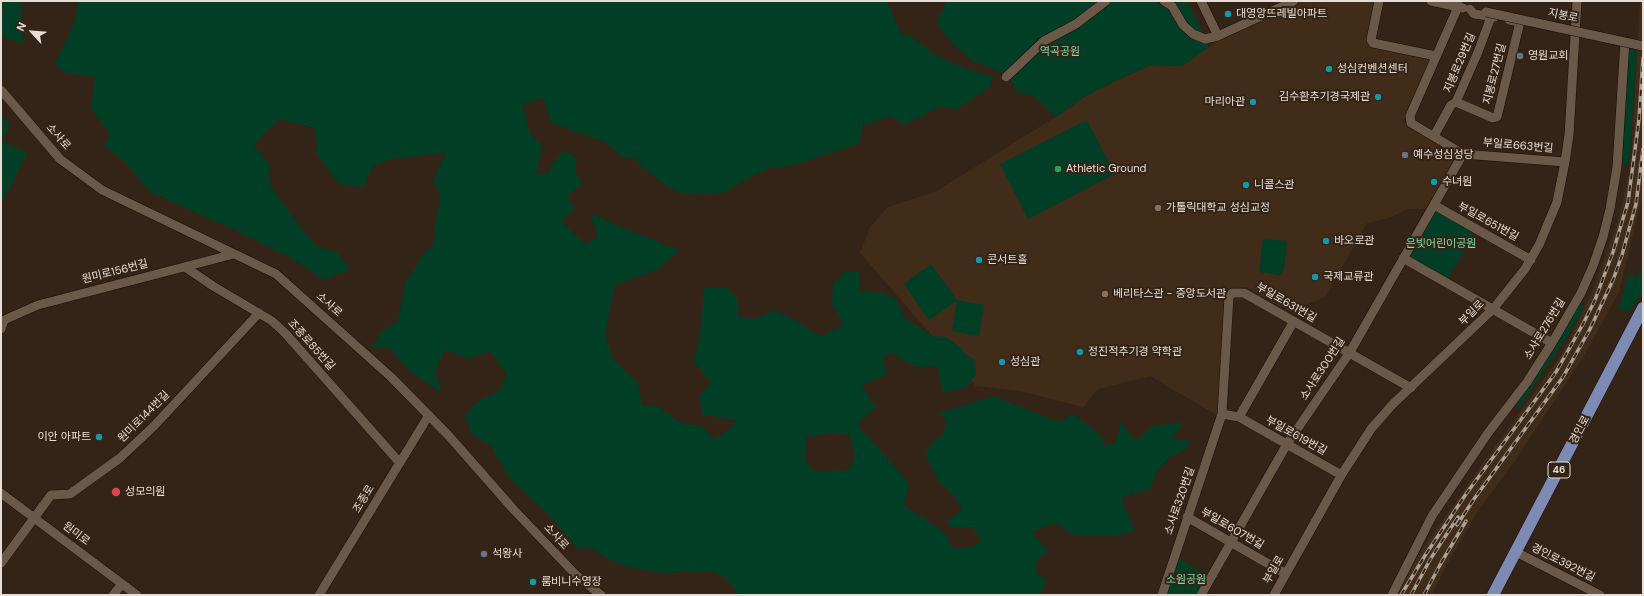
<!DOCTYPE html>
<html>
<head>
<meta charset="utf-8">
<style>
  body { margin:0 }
  #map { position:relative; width:1644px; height:596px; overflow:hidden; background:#342417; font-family:"DM Sans",sans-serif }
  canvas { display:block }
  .frame { position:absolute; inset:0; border:2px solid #e8ddd4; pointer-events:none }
  .north { position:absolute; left:12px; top:12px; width:40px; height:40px; -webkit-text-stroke:3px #342417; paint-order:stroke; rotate:296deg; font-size:11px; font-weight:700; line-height:16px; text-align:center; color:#e8ddd4 }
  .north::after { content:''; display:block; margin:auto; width:14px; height:18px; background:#e8ddd4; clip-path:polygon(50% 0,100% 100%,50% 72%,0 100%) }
</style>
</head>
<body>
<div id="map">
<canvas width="1644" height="596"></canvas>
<div class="frame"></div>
<div class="north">N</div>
</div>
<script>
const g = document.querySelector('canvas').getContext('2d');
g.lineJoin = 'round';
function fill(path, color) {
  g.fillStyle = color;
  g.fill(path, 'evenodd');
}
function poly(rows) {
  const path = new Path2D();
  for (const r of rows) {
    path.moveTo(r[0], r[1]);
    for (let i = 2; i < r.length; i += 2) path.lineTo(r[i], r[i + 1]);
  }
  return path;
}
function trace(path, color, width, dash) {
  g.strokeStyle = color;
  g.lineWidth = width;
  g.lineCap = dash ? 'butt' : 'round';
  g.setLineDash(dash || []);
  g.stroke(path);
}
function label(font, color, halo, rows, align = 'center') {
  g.font = font + ' "DM Sans","Noto Sans KR",sans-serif';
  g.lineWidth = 4;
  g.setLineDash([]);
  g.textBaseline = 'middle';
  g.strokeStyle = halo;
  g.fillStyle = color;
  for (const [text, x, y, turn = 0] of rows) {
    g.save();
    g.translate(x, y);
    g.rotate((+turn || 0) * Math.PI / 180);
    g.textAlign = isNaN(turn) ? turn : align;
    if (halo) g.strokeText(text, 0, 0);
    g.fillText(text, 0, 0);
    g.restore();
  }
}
const built = poly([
  [1304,1,1371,1,1376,3,1367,44,1429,58,1429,63,1403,122,1453,152,1457,160,1428,209,1408,209,1389,218,1367,223,1326,296,1291,312,1246,287,1230,288,1227,292,1218,416,1150,376,1098,389,1083,407,1020,391,976,386,860,253,870,227,888,207,935,192,1062,113,1084,97,1113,82,1151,65,1182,66,1223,37],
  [1640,1,1643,1,1643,194,1619,292,1585,354,1515,461,1480,508,1445,568,1432,595,1395,595,1421,551,1483,463,1562,354,1591,294,1618,221,1631,165]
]);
const green = poly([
  [1,1,21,1,23,45,1,36],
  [78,1,887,1,901,34,910,35,933,54,969,70,993,76,990,87,956,110,942,106,905,124,889,116,862,126,860,143,791,166,769,168,722,193,683,194,665,185,641,166,635,158,625,158,603,141,551,123,543,98,522,104,530,133,542,146,536,174,549,173,552,164,564,150,577,158,575,170,582,184,567,196,575,208,561,221,585,244,598,237,591,216,595,215,618,226,679,250,659,269,615,285,605,335,613,359,639,384,642,406,656,405,679,422,703,427,713,439,729,430,736,420,703,415,699,397,711,382,694,362,700,333,704,288,727,288,738,299,738,316,753,320,774,310,798,322,822,337,843,324,832,304,833,284,843,273,859,271,859,291,880,292,896,299,904,317,932,336,946,337,961,348,965,354,974,359,976,374,968,386,944,393,936,366,916,367,891,353,883,357,887,375,862,385,873,404,877,407,857,424,909,483,904,505,945,533,952,547,971,547,982,542,972,527,951,527,947,521,963,509,952,494,940,483,925,455,934,440,944,434,946,420,939,413,993,396,1059,422,1073,414,1097,432,1106,446,1116,442,1121,422,1135,441,1153,426,1184,422,1172,439,1189,440,1188,448,1169,458,1157,471,1151,488,1121,498,1135,531,1116,536,1075,536,1055,523,1032,532,1048,552,1036,561,1037,574,1047,580,1041,595,740,595,725,578,711,571,664,573,631,568,612,561,590,548,578,549,550,516,510,479,491,446,471,433,465,417,474,404,500,390,507,374,490,351,468,359,445,350,435,372,442,391,436,389,411,372,388,347,371,348,383,331,398,321,405,284,422,256,434,243,435,221,441,196,433,180,446,153,391,159,373,166,363,187,339,184,317,154,315,128,279,119,263,135,254,145,269,164,270,185,304,232,318,247,337,252,350,269,323,280,295,260,235,230,150,192,127,164,104,145,110,134,91,108,95,77,65,73,55,64,75,21],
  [831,433,849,434,855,457,848,470,814,472,805,458,806,437],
  [946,1,1107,1,1108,2,1112,1,1155,1,1170,10,1207,42,1209,47,1182,66,1151,65,1113,82,1084,97,1056,117,1034,96,1015,92,1015,86,1005,74,973,61,958,49,937,25,939,16,945,7],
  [1170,1,1187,1,1204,35,1192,30],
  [1625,48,1637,51,1629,164,1617,163],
  [1,113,10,126,3,139,1,137],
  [1087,120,1115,174,1028,219,1000,164],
  [1,140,27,153,3,201,1,200],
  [1435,208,1475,232,1448,279,1407,257],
  [1263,239,1287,241,1284,270,1280,275,1259,272],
  [931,264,957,300,984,305,979,336,952,331,957,301,929,320,904,284],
  [1643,268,1643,290,1631,311,1618,309,1629,274,1636,278],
  [1576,302,1585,306,1567,337,1519,408,1511,402],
  [1178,558,1208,576,1197,595,1167,595]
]);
const minor = poly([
  [1164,1,1172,6,1183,25,1193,34,1205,39,1218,36],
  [1201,1,1218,36,1294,1],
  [1379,1,1371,40,1373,43,1436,56],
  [1431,1,1463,8],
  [1458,1,1458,7,1410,116,1411,123,1463,154,1565,162],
  [1470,9,1474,14,1495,17],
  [1006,77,1044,41,1076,24,1106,1],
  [1,90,60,159,102,190,276,274,391,377,448,435,514,510,576,575,601,595],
  [1456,102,1493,118,1497,117,1520,22,1509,20],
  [1434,136,1451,105,1456,102,1478,52,1491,17],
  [1434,205,1531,260],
  [1403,258,1552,343],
  [185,267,213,286,272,321,285,333,400,463],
  [1,329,4,320,38,305,234,254],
  [1222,414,1239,417,1336,472,1342,474],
  [1239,417,1294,321],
  [1,493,137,595],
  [1187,517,1286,574],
  [1516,552,1600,595],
  [1,563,51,495,70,494,120,458,154,426,259,313],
  [113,595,122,584],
  [319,595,429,415],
  [1162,595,1222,414,1229,297,1232,293,1244,293,1411,388],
  [1201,595,1287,444,1350,352,1463,154],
  [1274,595,1342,474,1371,429,1392,405,1494,308,1525,269,1539,245,1557,202,1565,162,1569,135,1577,1],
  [1392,595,1432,516,1488,433,1527,382,1552,343,1581,293,1593,266,1603,237,1610,209,1617,167,1625,41]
]);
const major = poly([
  [1493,595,1643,308]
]);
const rail = poly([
  [1457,525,1474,499,1563,377,1590,329,1613,280,1622,255,1636,204,1643,149],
  [1401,595,1426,554,1466,494,1556,372,1583,324,1595,300,1613,252,1628,202,1639,119,1643,58],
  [1411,595,1431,558,1458,517],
  [1424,595,1441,563,1466,521]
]);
const minorBridge = poly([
  [1486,12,1643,46]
]);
const markers = [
  [1228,14,4,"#0f9aa8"],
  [1520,56,4,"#6b7280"],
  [1329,69,4,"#0f9aa8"],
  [1378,97,4,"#0f9aa8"],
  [1253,102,4,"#0f9aa8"],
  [1405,155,4,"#6b7280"],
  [1058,169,4,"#2e9e5b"],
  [1434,182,4,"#0f9aa8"],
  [1246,185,4,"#0f9aa8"],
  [1158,208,4,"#8d6e63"],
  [1326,241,4,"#0f9aa8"],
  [979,260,4,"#0f9aa8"],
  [1315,277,4,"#0f9aa8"],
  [1105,294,4,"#8d6e63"],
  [1080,352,4,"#0f9aa8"],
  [1002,362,4,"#0f9aa8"],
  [99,437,4,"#0f9aa8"],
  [116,492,5,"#e0444e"],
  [484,554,4,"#6b7280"],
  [533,582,4,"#0f9aa8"]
];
const shields = [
  [1559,470,22]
];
const shieldNames = [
  ["46",1559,470]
];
const poiNames = [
  ["대영앙뜨레빌아파트",1236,14],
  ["영원교회",1528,56],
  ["성심컨벤션센터",1337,69],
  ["김수환추기경국제관",1370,97,"right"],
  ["마리아관",1245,102,"right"],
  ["예수성심성당",1413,155],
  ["Athletic Ground",1066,169],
  ["수녀원",1442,182],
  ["니콜스관",1254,185],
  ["가톨릭대학교 성심교정",1166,208],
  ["바오로관",1334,241],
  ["콘서트홀",987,260],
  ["국제교류관",1323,277],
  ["베리타스관 - 중앙도서관",1113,294],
  ["정진적추기경 약학관",1088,352],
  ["성심관",1010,362],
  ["이안 아파트",91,437,"right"],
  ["성모의원",125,492],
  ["석왕사",492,554],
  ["룸비니수영장",541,582]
];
const streetNames = [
  ["지봉로",1563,16,12],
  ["지봉로29번길",1460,63,-67],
  ["지봉로27번길",1495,74,-76],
  ["소사로",58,137,49],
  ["부일로663번길",1518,146,5],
  ["부일로651번길",1488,222,29],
  ["원미로156번길",115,272,-14],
  ["부일로631번길",1286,303,30],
  ["소사로",329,305,42],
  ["부일로",1472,313,-45],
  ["소사로276번길",1545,329,-59],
  ["조종로85번길",311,345,48],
  ["소사로300번길",1323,369,-57],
  ["원미로144번길",144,417,-45],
  ["경인로",1580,430,-62],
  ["부일로619번길",1296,436,29],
  ["조종로",364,499,-59],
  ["소사로320번길",1180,501,-71],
  ["부일로607번길",1232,529,30],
  ["원미로",76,534,37],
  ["소사로",556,537,47],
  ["경인로392번길",1563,563,27],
  ["부일로",1274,570,-60]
];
const parkNames = [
  ["역곡공원",1060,52],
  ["은빛어린이공원",1441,244],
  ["소원공원",1186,580]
];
fill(built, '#412c19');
fill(green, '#003e26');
trace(minor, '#1b0d02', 10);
trace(major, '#1b0d02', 13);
trace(minor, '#6a5849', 9);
trace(major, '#7d8ab3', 12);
trace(rail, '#aca095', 3.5);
trace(rail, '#342417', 2, [6]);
trace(minorBridge, '#1b0d02', 10, []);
trace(minorBridge, '#6a5849', 9);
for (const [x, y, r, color] of markers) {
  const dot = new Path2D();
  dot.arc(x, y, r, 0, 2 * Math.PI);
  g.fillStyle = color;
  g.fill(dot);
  trace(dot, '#342417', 1.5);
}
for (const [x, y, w] of shields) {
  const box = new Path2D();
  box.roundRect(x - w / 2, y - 8, w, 16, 3);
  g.fillStyle = '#342417';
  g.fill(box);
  trace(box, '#e8ddd4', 1);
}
label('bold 10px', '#e8ddd4', null, shieldNames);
label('11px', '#e8ddd4', '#342417', poiNames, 'left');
label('11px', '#e8ddd4', '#342417', streetNames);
label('11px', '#73dea8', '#342417', parkNames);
</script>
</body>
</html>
